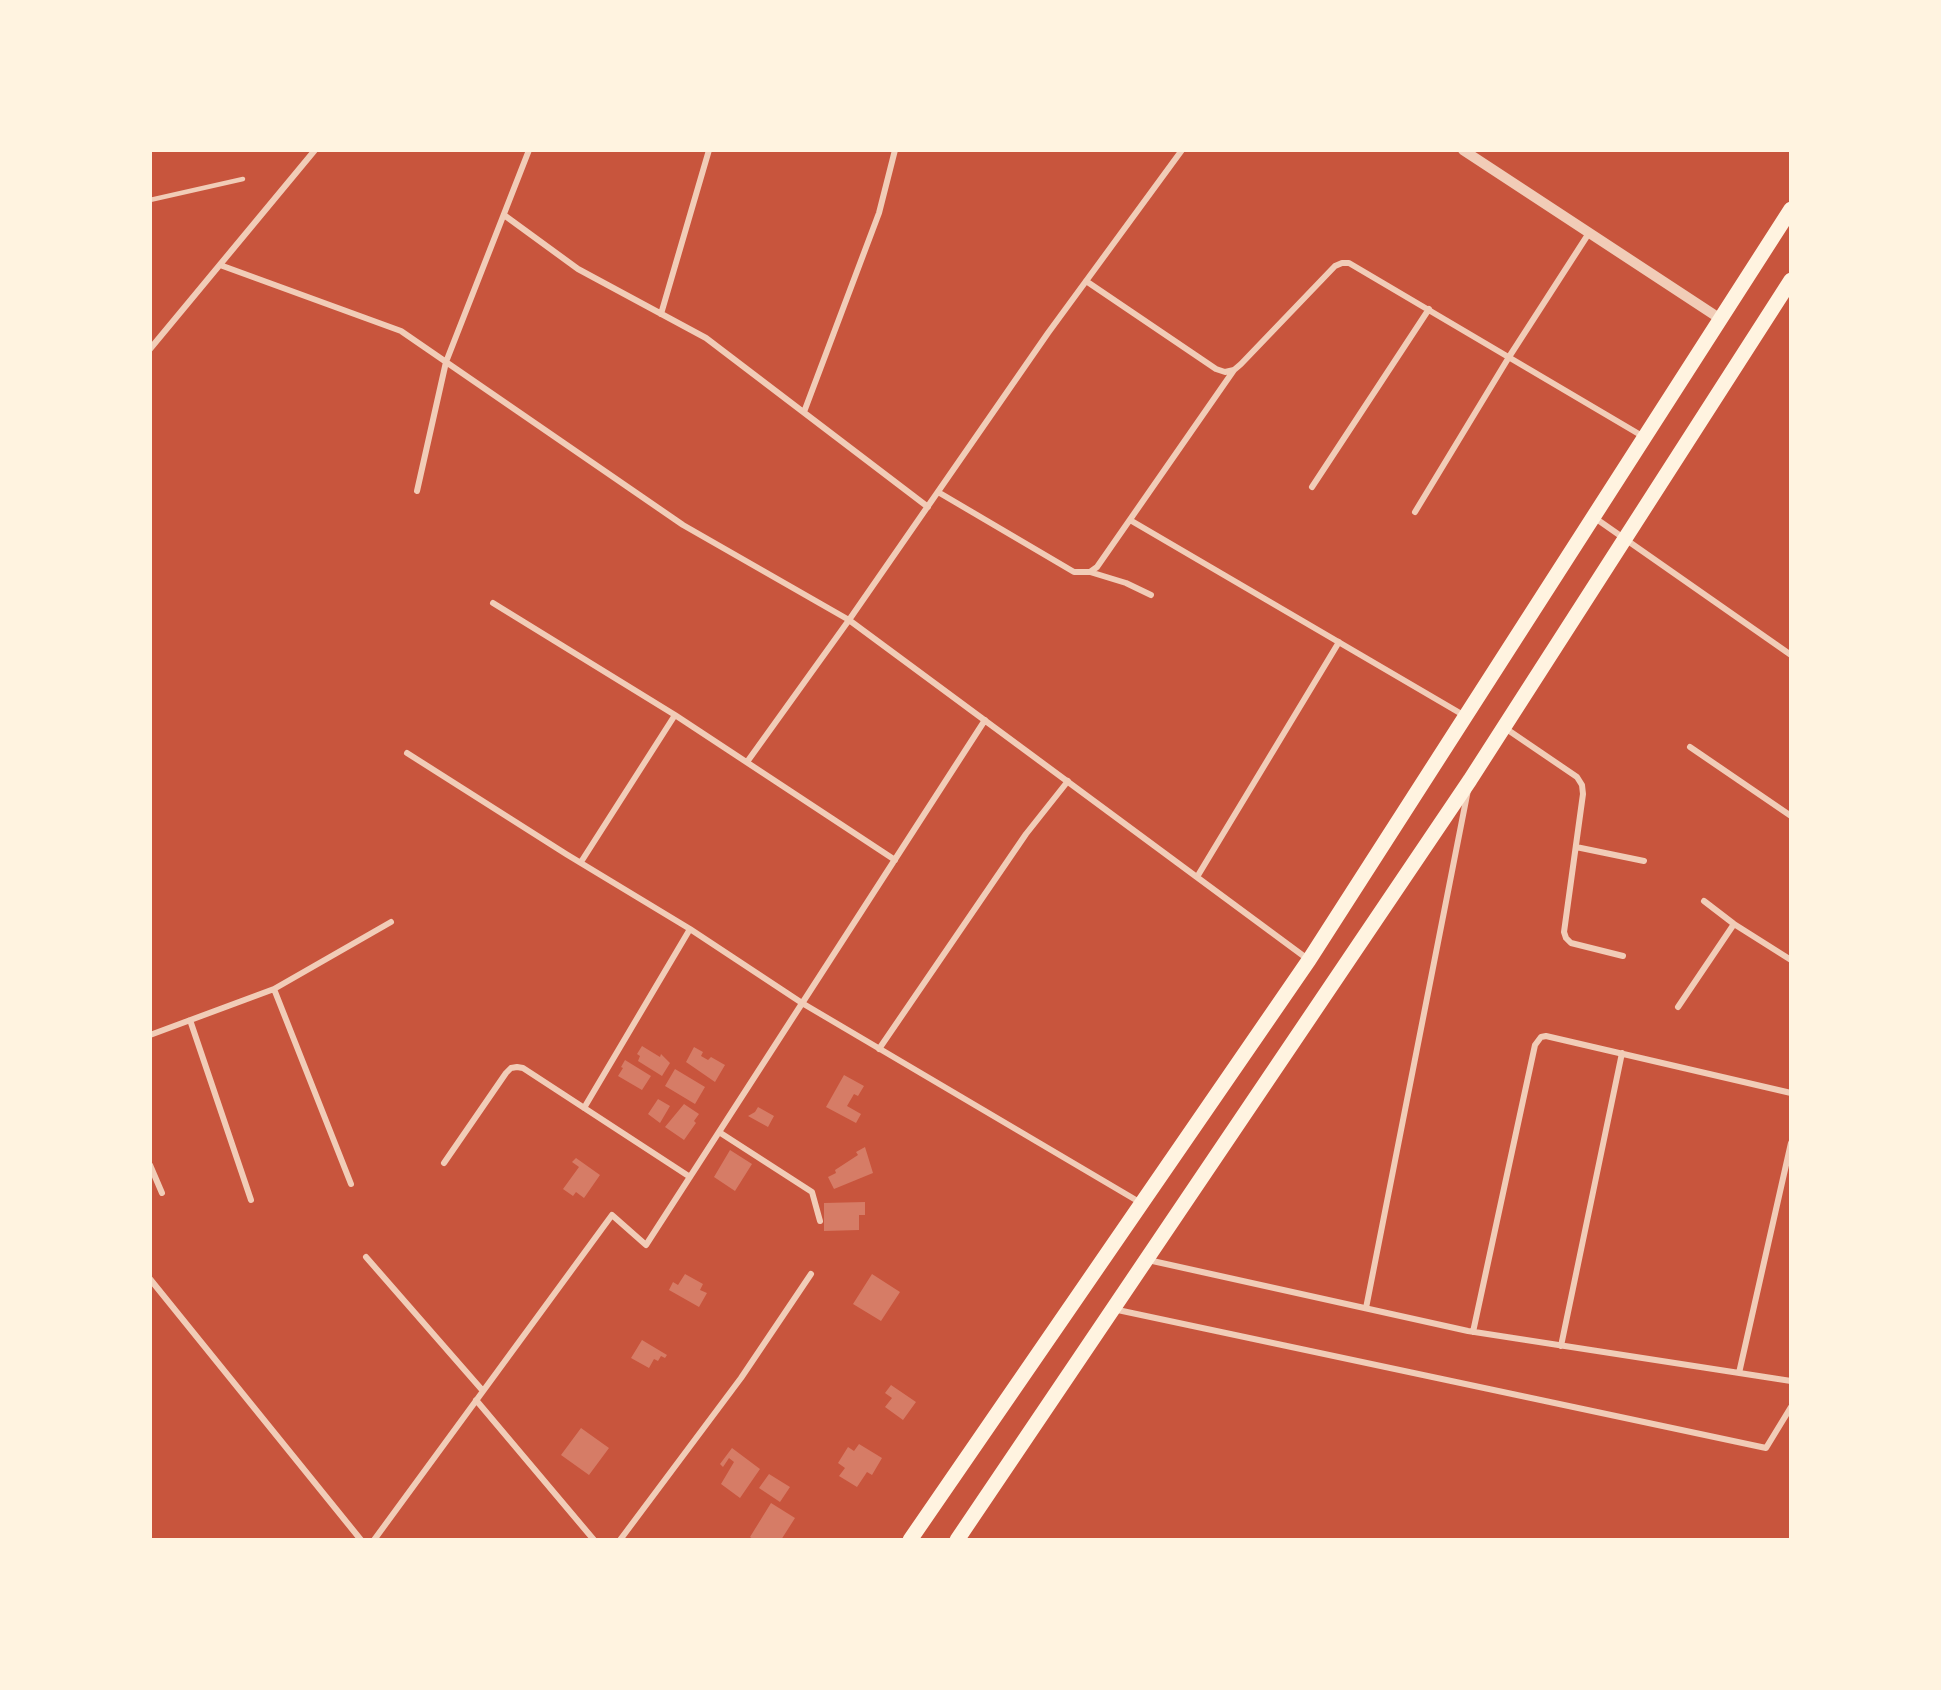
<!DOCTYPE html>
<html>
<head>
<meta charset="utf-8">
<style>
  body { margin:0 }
  #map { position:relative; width:1941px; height:1690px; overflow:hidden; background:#c8553d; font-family:Commissioner,sans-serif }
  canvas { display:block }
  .frame { position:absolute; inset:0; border:152px solid #fff3e0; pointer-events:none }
</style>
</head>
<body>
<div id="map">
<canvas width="1941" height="1690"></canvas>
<div class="frame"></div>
</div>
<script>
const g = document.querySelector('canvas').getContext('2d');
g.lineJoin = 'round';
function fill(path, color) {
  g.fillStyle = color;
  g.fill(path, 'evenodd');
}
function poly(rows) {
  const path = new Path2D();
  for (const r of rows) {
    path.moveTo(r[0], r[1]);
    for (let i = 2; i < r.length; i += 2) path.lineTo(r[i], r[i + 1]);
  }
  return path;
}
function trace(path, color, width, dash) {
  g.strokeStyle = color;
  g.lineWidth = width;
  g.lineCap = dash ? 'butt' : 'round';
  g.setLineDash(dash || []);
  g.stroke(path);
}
const building = poly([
  [642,1046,660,1057,661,1054,670,1063,662,1076,638,1061,640,1056,637,1054],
  [694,1047,703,1052,701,1056,708,1060,711,1057,725,1065,715,1082,686,1062],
  [625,1060,651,1076,642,1090,618,1076,623,1068,621,1067],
  [675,1069,705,1087,695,1104,665,1086],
  [844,1075,864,1086,858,1096,854,1094,847,1106,861,1114,856,1123,826,1107],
  [658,1099,670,1106,660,1123,648,1114],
  [684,1104,699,1114,694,1121,696,1123,684,1140,665,1127],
  [758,1107,774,1116,768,1127,748,1116,755,1112],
  [865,1147,873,1173,834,1189,828,1177,836,1173,835,1170,858,1155,856,1152],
  [730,1150,752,1164,735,1191,714,1177],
  [576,1158,600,1175,584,1198,576,1192,573,1196,563,1189,579,1167,572,1162],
  [865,1202,865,1215,859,1215,859,1230,824,1231,824,1203],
  [685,1274,703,1284,700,1290,707,1293,699,1307,669,1290,673,1282,678,1285],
  [872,1274,900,1292,881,1321,853,1304],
  [642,1340,667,1355,665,1358,661,1356,658,1361,654,1359,649,1368,631,1358],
  [891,1385,916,1402,903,1420,885,1407,892,1398,885,1393],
  [581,1428,609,1448,589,1475,561,1455],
  [859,1444,882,1458,872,1475,867,1472,857,1487,839,1476,845,1468,838,1463,848,1447,854,1451],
  [732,1448,760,1469,740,1498,721,1484,734,1462,729,1458,723,1467,720,1464],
  [769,1474,790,1487,780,1502,759,1488],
  [771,1503,795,1518,781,1540,754,1540,750,1537]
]);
const service = poly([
  [150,200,243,179]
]);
const minor = poly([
  [1182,150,1048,333,849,620,1309,960],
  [504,215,578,269,706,338,928,507],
  [220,265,401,331,683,525,849,620,747,762],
  [1086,281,1216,369,1225,372,1234,370,1241,364,1335,266,1342,263,1349,263,1644,437],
  [661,314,709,150],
  [150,349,315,150],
  [804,412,879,213,895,150],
  [1312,487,1429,309],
  [417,491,446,362,529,150],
  [938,492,1074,572,1090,572,1097,567,1234,370],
  [1415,512,1509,357,1589,233],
  [1595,518,1791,655],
  [1130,520,1465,716],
  [1090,572,1126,583,1151,595],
  [493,603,675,715,895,860],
  [1505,728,1577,777,1582,785,1583,794,1564,932,1566,938,1571,943,1623,956],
  [1690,747,1791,816],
  [407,753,566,854,690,929,802,1003,1141,1203],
  [1576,847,1644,861],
  [581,862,675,715],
  [1197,877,1339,642],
  [1704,901,1734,924,1791,960],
  [274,989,351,1184],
  [1678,1007,1734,924],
  [190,1020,251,1200],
  [150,1035,274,989,391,922],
  [879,1049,1026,834,1068,781],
  [584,1108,690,929],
  [719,1132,812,1192,820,1221],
  [444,1163,506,1073,511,1068,517,1067,523,1068,690,1177],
  [150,1165,162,1193],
  [366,1257,483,1391],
  [1148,1260,1468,1331,1791,1381],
  [150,1279,361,1540],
  [1366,1308,1468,790],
  [1113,1309,1766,1448,1791,1407],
  [1473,1332,1535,1045,1541,1037,1546,1036,1791,1093],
  [1561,1346,1622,1053],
  [1739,1373,1791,1143],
  [476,1400,594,1540],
  [374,1540,612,1215,646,1245,985,720],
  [620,1540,741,1378,811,1274]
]);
const tertiary = poly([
  [1463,150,1719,318]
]);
const primary = poly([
  [910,1540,1309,960,1791,209],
  [957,1540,1470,780,1791,280]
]);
fill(building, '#d67c66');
trace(service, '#f1ccb7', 4.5);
trace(minor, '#f1ccb7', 6);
trace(tertiary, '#f1ccb7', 10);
trace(primary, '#fff3e0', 15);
</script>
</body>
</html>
